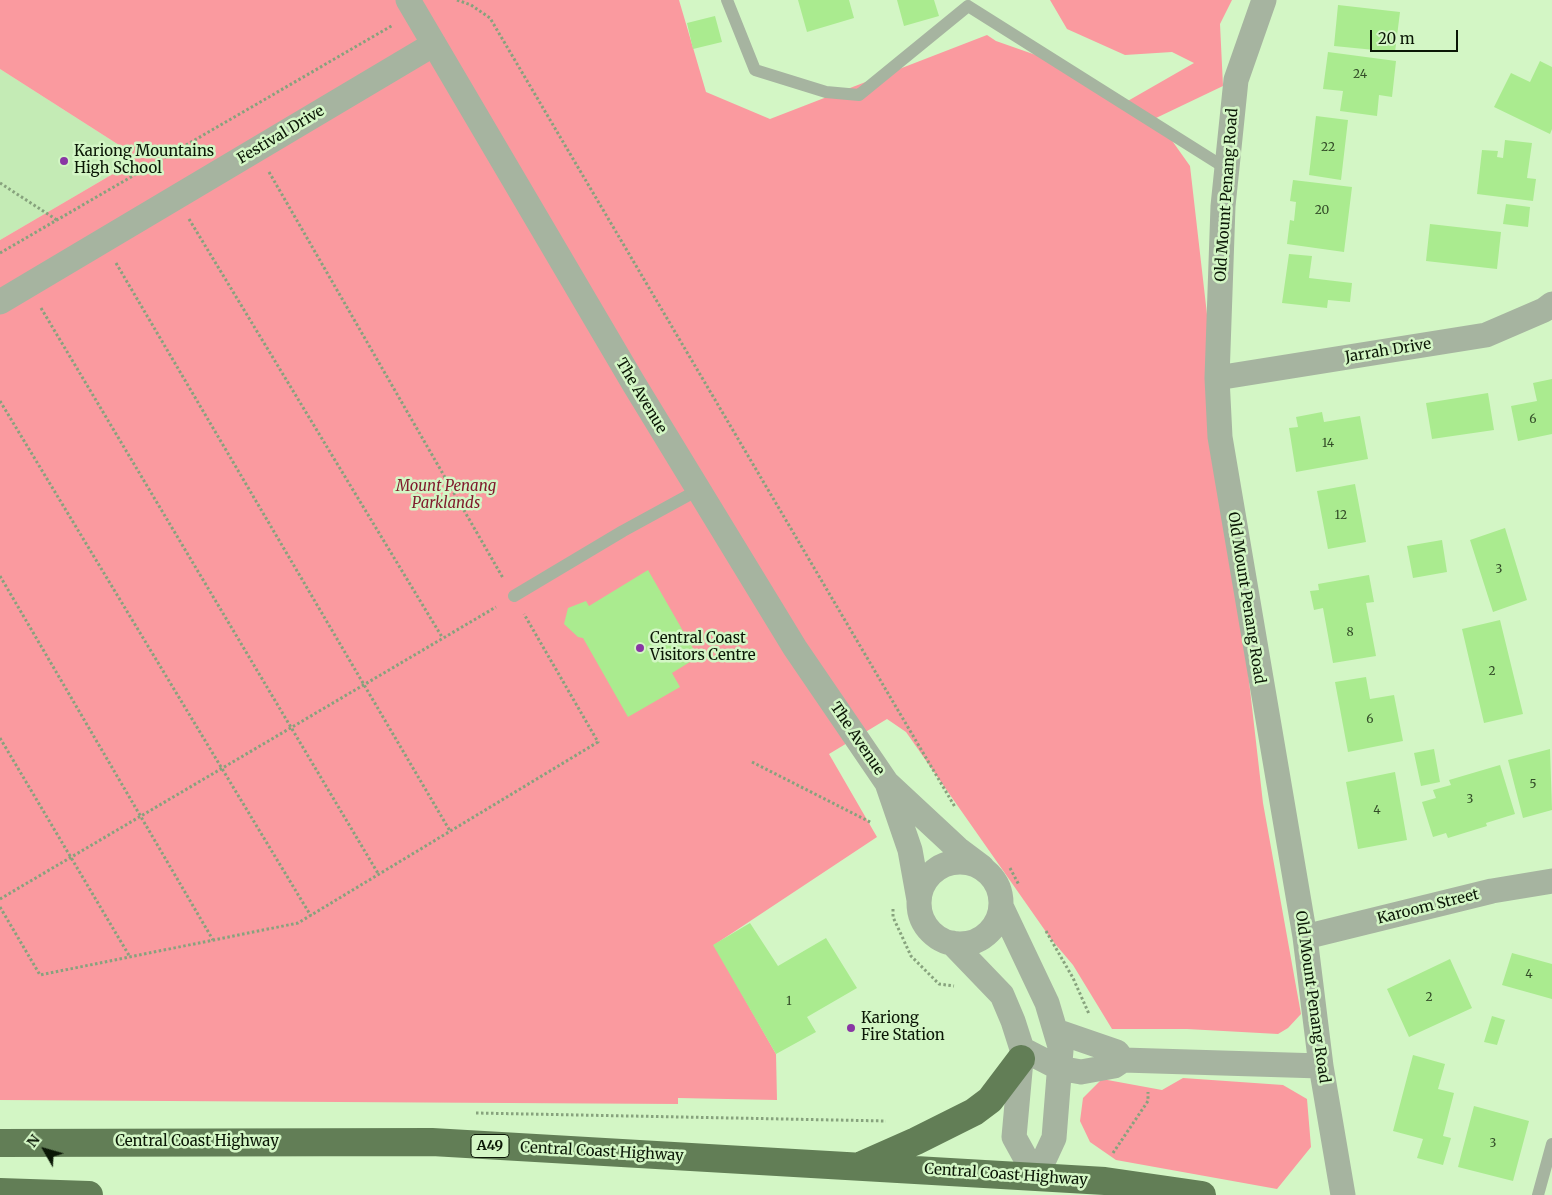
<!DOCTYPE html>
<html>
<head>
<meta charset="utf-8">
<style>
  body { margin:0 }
  #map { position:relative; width:1552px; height:1195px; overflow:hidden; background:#d3f6c5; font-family:Merriweather,serif }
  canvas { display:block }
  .north { position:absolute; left:20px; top:1125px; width:50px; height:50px; -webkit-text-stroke:4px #d3f6c5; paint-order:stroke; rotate:308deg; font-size:14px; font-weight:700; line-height:20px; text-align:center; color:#0b1706 }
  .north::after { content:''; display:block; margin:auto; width:18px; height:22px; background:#0b1706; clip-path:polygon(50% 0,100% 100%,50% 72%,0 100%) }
  .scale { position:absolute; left:1370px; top:30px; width:88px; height:22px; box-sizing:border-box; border:2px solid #0b1706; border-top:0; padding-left:6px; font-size:15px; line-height:18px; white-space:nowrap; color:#0b1706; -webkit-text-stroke:4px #d3f6c5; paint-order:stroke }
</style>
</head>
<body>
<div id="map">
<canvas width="1552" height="1195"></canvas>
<div class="north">N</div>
<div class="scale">20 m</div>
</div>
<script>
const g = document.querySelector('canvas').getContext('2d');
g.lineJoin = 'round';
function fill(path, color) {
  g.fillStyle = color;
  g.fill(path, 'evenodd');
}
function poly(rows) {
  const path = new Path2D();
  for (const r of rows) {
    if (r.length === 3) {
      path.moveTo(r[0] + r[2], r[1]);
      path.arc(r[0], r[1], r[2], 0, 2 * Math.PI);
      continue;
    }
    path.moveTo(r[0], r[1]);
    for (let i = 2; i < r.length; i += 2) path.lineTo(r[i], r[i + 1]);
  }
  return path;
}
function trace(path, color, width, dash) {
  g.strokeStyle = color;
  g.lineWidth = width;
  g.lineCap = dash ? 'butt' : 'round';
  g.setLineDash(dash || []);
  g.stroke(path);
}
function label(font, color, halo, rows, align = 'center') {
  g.font = font + ' Merriweather,serif';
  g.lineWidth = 5;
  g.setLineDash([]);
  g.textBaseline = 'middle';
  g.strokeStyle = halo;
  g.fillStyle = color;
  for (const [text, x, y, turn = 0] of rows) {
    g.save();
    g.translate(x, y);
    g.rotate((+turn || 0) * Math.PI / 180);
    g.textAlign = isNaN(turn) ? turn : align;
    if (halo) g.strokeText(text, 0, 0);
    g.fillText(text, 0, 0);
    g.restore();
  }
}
const built = poly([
  [0,69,133,154,123,168,0,240]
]);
const green = poly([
  [0,0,679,0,706,92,770,119,987,35,996,41,1070,67,1119,106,1194,63,1172,52,1125,55,1067,29,1050,0,1232,0,1220,24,1223,86,1156,118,1190,166,1263,803,1301,1014,1288,1028,1278,1034,1187,1029,1112,1029,1073,965,1051,939,906,732,887,719,829,754,877,837,714,945,776,1054,777,1100,678,1098,678,1104,0,1100,0,240,123,168,133,154,0,69],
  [1183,1078,1283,1085,1307,1099,1311,1147,1277,1189,1116,1160,1090,1142,1080,1121,1083,1098,1102,1079,1162,1090]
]);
const building = poly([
  [798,0,849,0,854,18,807,32],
  [897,0,934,0,939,16,904,26],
  [1338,5,1400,12,1395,52,1334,46],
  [715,16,722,42,693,49,687,23],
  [1328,52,1396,61,1392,97,1379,95,1377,116,1340,111,1343,91,1323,89],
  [1540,61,1552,67,1552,129,1550,134,1494,107,1511,73,1530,82],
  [1316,116,1348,120,1341,180,1309,175],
  [1505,140,1532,143,1527,178,1536,179,1533,201,1477,194,1482,150,1498,151,1497,157,1503,158],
  [1293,180,1352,187,1344,252,1287,244,1290,220,1294,221,1296,202,1290,201],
  [1506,204,1530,207,1528,227,1503,224],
  [1430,224,1501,232,1497,269,1426,261],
  [1289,254,1312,256,1309,278,1352,283,1350,302,1328,300,1327,308,1282,303],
  [1552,379,1552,434,1518,441,1511,406,1537,401,1533,383],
  [1488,393,1494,430,1432,439,1426,403],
  [1322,412,1324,422,1360,416,1368,459,1296,472,1289,428,1298,427,1296,417],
  [1355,484,1366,542,1328,549,1317,491],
  [1505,528,1527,600,1493,612,1470,540],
  [1442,540,1447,572,1413,578,1407,546],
  [648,570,698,657,672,673,680,687,628,717,583,638,578,637,564,624,568,608,586,601,589,606],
  [1369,575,1374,602,1366,603,1376,656,1333,663,1323,608,1314,610,1310,591,1319,590,1318,584],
  [1500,620,1523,714,1484,723,1462,629],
  [1366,677,1370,699,1394,695,1403,741,1348,752,1335,682],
  [1434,749,1440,782,1421,786,1414,753],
  [1550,749,1552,810,1523,818,1508,760],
  [1500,765,1515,814,1486,823,1487,826,1448,838,1446,833,1433,837,1422,802,1436,798,1433,790,1451,785,1449,780],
  [1395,772,1407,840,1358,849,1346,782],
  [750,923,778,966,826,938,857,988,807,1017,816,1032,776,1054,713,945],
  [1512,953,1552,964,1552,999,1502,985],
  [1450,959,1472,1008,1409,1037,1387,989],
  [1492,1016,1505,1020,1497,1045,1484,1042],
  [1413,1055,1445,1064,1438,1089,1454,1093,1443,1136,1451,1138,1443,1165,1417,1158,1423,1139,1393,1131],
  [1474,1106,1529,1121,1513,1181,1458,1167]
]);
const path = poly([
  [457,0,471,5,490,18,955,807],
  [269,172,503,578],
  [0,183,57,220],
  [189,219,442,637],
  [0,253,393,25],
  [116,263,450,831],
  [41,308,379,875],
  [0,401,311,916],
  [0,576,213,940],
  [0,738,130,957],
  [752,762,872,823],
  [1010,868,1019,885],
  [0,899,496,607],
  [0,907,40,975,298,923,598,742,524,614],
  [893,909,893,917,911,956,939,984,954,986],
  [1046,931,1073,978,1089,1014],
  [476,1113,886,1121],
  [1113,1153,1148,1101,1148,1092]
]);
const service = poly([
  [727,0,755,70,826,92,859,95,968,6,1227,169],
  [514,596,623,531,698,490],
  [1538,1195,1552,1144]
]);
const minor = poly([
  [408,0,634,384,795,648,887,783,958,849,982,867],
  [1264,0,1236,80,1223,206,1217,378,1220,437,1305,937,1321,1066,1343,1195],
  [0,302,434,44],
  [1217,378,1486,335,1544,310,1552,304],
  [887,783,910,850,919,900],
  [960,903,41],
  [1001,906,1047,1003,1061,1050,1054,1138,1036,1177],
  [1305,937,1492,891,1552,881],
  [952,943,1002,995,1013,1021,1022,1049,1014,1137,1036,1177],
  [1056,1031,1117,1052,1123,1060],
  [1022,1049,1059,1068,1081,1072,1114,1066,1123,1060,1321,1066]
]);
const trunk = poly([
  [0,1143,432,1142,1105,1181,1202,1195],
  [864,1164,916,1141,974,1112,990,1100,1021,1059],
  [0,1192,89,1195]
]);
const markers = [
  [64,161,5,"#8936a4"],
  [640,648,5,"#8936a4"],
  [851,1028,5,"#8936a4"]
];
const numberNames = [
  ["24",1360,75],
  ["22",1328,148],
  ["20",1322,211],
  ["6",1533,420],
  ["14",1328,444],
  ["12",1341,516],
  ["3",1499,570],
  ["8",1350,633],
  ["2",1492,672],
  ["6",1370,720],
  ["5",1533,785],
  ["3",1470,800],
  ["4",1377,811],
  ["4",1529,975],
  ["2",1429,998],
  ["1",789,1002],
  ["3",1493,1144]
];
const shields = [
  [490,1146,38]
];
const shieldNames = [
  ["A49",490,1146]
];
const streetNames = [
  ["Festival Drive",281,135,-31],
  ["Old Mount Penang Road",1227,195,-86],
  ["Jarrah Drive",1388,351,-9],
  ["The Avenue",641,396,59],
  ["Old Mount Penang Road",1246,598,81],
  ["The Avenue",857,739,56],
  ["Karoom Street",1428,907,-14],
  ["Old Mount Penang Road",1312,997,82],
  ["Central Coast Highway",197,1142],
  ["Central Coast Highway",602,1152,3],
  ["Central Coast Highway",1006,1175,4]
];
const poiNames = [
  ["Kariong Mountains",74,152],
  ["High School",74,169],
  ["Central Coast",650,639],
  ["Visitors Centre",650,656],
  ["Kariong",861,1019],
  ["Fire Station",861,1036]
];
const parkNames = [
  ["Mount Penang",446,487],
  ["Parklands",446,504]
];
fill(built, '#c4ebb5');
fill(green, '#fa9a9f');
fill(building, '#aaeb8f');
trace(path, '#87a27d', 3, [2.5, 2.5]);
trace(service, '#a6b4a0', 12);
trace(minor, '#a6b4a0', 25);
trace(trunk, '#627e56', 28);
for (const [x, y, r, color] of markers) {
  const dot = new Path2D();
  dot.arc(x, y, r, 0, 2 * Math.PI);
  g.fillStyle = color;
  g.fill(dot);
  trace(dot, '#d3f6c5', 2);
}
label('12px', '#334c28', null, numberNames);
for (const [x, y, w] of shields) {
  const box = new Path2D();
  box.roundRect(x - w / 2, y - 11.5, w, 23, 4);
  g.fillStyle = '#d3f6c5';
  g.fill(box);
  trace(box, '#0b1706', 1);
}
label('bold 14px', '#0b1706', null, shieldNames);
label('15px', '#0b1706', '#d3f6c5', streetNames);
label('15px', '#0b1706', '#d3f6c5', poiNames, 'left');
label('italic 15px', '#7f1a2c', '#d3f6c5', parkNames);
</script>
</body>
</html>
